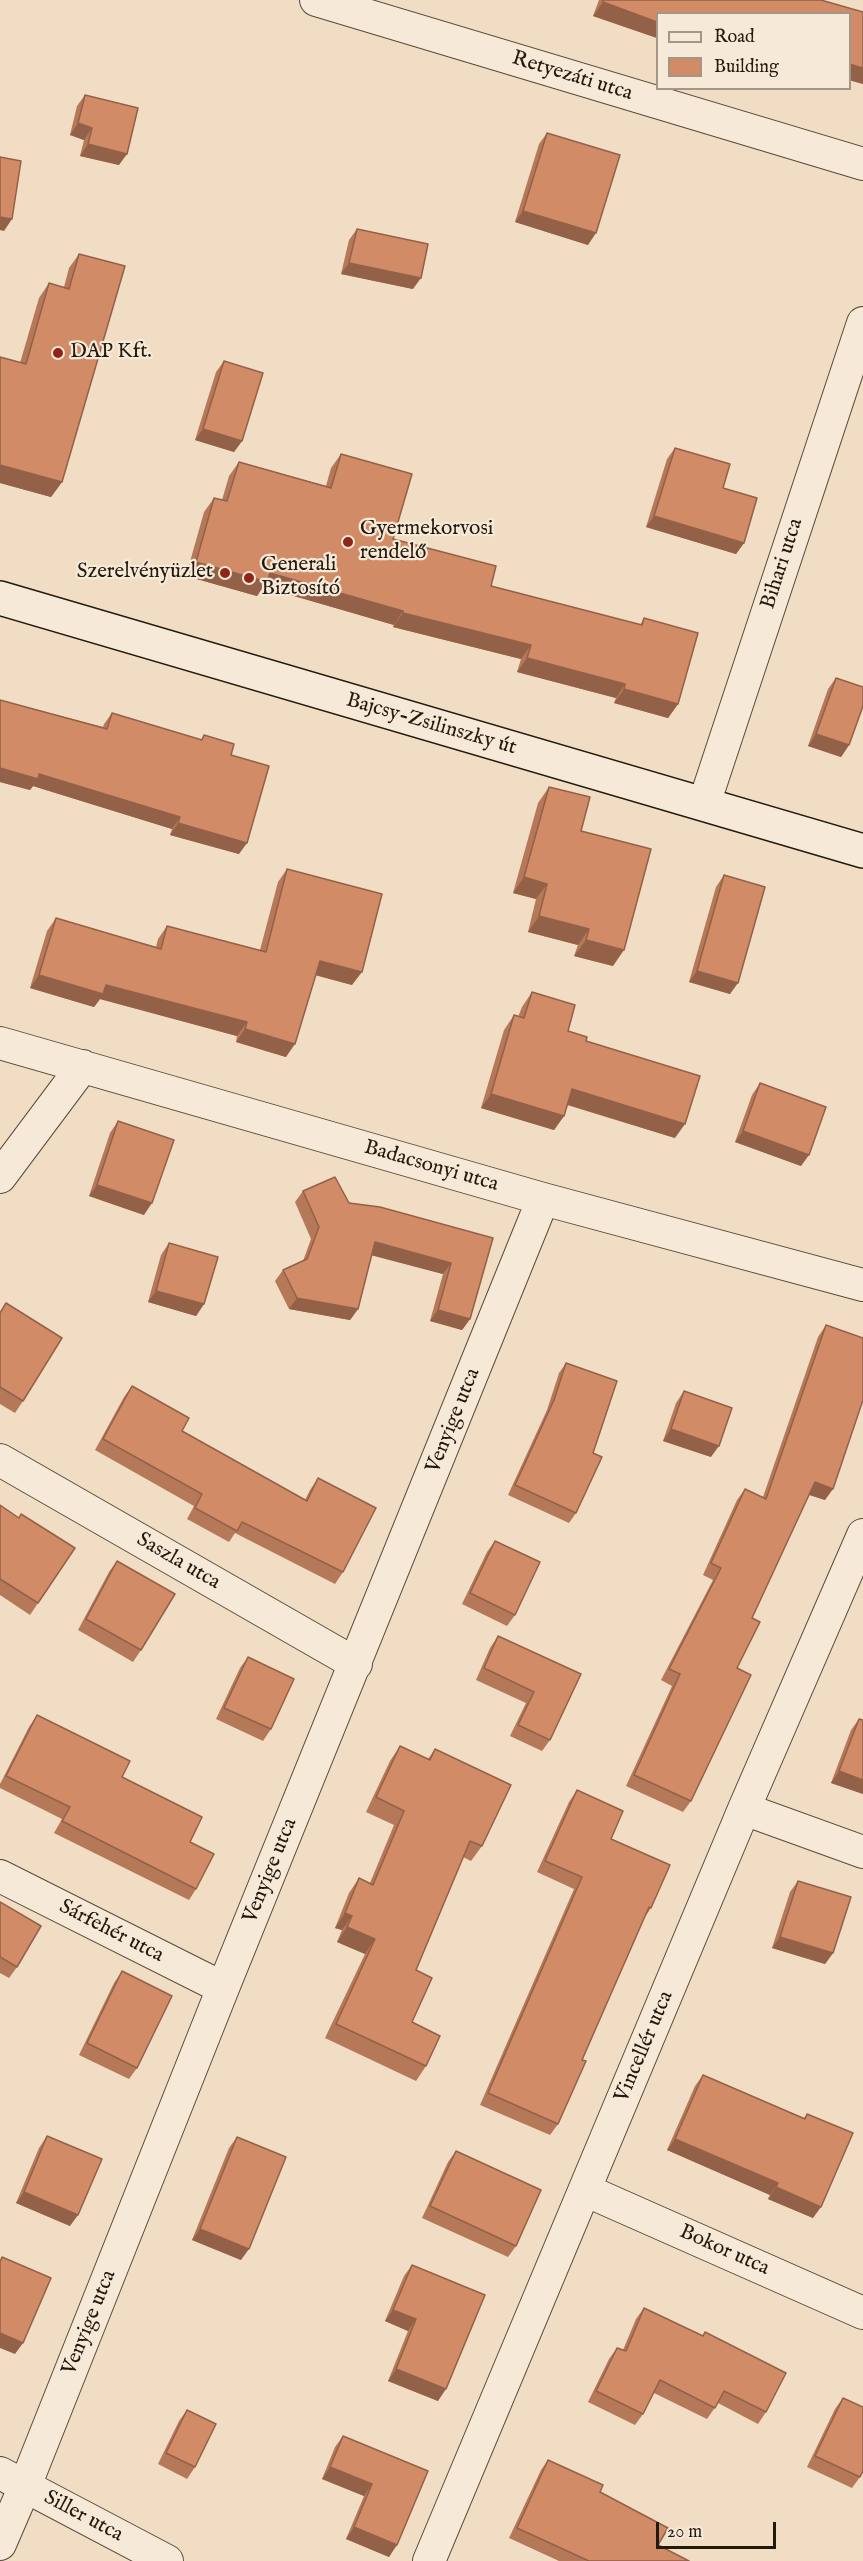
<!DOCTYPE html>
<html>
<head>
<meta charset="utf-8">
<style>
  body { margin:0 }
  #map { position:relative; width:863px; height:2561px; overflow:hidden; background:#f1ddc3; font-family:"IM FELL English",serif }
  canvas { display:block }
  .legend { position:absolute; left:656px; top:12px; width:195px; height:78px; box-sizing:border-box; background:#f6e9d8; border:2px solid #a29687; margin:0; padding:8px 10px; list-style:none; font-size:18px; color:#231a0e }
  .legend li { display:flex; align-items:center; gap:12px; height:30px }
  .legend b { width:30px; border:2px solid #a29687 }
  .scale { position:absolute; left:656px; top:2522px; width:120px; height:27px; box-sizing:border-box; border:3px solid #231a0e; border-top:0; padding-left:8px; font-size:18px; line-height:21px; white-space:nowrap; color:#231a0e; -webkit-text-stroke:4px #f6e9d8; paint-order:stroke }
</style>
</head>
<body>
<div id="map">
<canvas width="863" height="2561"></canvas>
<ul class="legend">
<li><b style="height:8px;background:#f6e9d8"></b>Road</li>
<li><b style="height:16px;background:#d28b67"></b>Building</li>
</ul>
<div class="scale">20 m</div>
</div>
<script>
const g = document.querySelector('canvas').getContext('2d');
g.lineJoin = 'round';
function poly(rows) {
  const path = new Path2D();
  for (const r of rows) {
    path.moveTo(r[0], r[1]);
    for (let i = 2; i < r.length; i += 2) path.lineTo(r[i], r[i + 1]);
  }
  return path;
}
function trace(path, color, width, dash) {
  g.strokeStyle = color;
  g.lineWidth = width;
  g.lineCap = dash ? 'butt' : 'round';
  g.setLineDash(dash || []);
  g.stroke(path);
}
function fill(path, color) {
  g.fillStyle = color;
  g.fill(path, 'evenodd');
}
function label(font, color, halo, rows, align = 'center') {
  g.font = font + ' "IM FELL English",serif';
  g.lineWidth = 4.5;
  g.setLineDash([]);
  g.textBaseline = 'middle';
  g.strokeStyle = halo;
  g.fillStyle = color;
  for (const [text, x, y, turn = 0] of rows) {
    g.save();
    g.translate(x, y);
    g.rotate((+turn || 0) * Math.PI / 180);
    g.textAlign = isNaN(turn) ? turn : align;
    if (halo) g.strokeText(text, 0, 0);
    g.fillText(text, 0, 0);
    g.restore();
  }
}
const minor = poly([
  [316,0,863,164],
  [704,804,863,323],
  [0,1043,543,1199,863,1285],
  [0,1177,83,1066],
  [0,1460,356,1664],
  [744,1809,863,1852],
  [0,1876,223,1988],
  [585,2190,863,2313],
  [0,2473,167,2561],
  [0,2544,25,2486,223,1988,543,1199],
  [429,2561,744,1809,863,1535]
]);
const secondary = poly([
  [0,598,863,851]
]);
const wall = poly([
  [599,0,821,0,863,12,863,84,849,80,849,14,657,14,657,38,593,16],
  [85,95,119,165,80,156,84,140,70,135,77,106],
  [547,133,588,245,515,222,539,144],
  [357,229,413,289,341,274,349,240],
  [79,254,62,482,51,497,0,483,0,357,20,363,39,298,49,283,64,287,69,268],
  [224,361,242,441,234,452,195,440,216,372],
  [675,448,723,488,744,543,736,554,646,527,667,459],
  [341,454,393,539,491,586,640,625,644,618,678,704,668,718,614,703,616,698,517,672,521,659,393,627,394,625,263,587,257,596,186,576,204,512,214,498,222,500,229,476,239,462,326,486,331,468],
  [836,678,849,745,841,757,808,746,828,689],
  [0,700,103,727,104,724,112,713,201,740,204,735,231,755,239,854,170,835,172,829,33,786,30,790,0,782],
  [549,787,581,831,613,966,574,956,578,945,528,932,536,899,513,893,538,803],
  [287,869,352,985,316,975,286,1057,236,1042,237,1036,100,999,94,1007,30,988,47,931,56,918,156,947,158,939,167,926,260,950,278,882],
  [724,875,730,994,689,982,716,887],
  [532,992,568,1031,586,1041,675,1138,567,1105,564,1116,554,1130,481,1108,504,1030,514,1015,518,1017,522,1007],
  [760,1083,801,1166,735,1142,752,1095],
  [118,1121,144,1215,89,1196,110,1133],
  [303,1191,493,1238,470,1319,462,1330,430,1321,443,1274,371,1255,358,1309,350,1320,289,1309,275,1281,283,1270,303,1261,311,1239,295,1202],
  [169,1243,204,1304,196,1316,148,1302,161,1255],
  [6,1303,23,1401,15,1413,0,1404,0,1312],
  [826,1325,825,1500,809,1495,752,1618,737,1668,691,1801,683,1812,626,1786,672,1686,661,1680,713,1580,703,1575,737,1500,745,1489,763,1497,818,1337],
  [566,1363,593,1453,576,1513,569,1523,508,1495,547,1410,559,1373],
  [132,1386,182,1431,305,1500,310,1490,318,1478,343,1572,335,1584,235,1533,229,1542,187,1519,194,1506,95,1450,124,1397],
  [684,1391,711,1457,663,1441,676,1403],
  [0,1505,19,1518,75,1548,30,1615,0,1595],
  [495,1541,515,1615,507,1626,462,1604,487,1552],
  [117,1561,141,1650,133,1662,78,1630,109,1572],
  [498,1636,581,1674,550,1740,542,1751,510,1736,526,1703,476,1680,490,1648],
  [248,1657,271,1729,263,1741,216,1719,240,1668],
  [37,1715,122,1777,196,1889,189,1900,54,1833,62,1819,0,1788,0,1784,29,1727],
  [859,1719,863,1794,831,1783,851,1730],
  [400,1746,428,1759,435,1749,482,1846,471,1861,463,1857,416,1970,412,2022,426,2066,416,2081,325,2038,365,1954,337,1942,342,1930,335,1928,349,1893,359,1878,370,1883,394,1825,366,1812,390,1761],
  [577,1790,611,1839,651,1908,645,1917,582,2060,558,2124,550,2135,480,2105,574,1889,537,1872,569,1802],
  [798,1881,833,1953,825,1964,772,1948,790,1892],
  [0,1902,17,1967,9,1978,0,1973],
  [122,1971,137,2068,129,2079,79,2055,114,1983],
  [703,2075,804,2118,807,2114,813,2218,768,2199,770,2195,667,2150,695,2086],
  [47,2136,70,2226,16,2203,39,2148],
  [237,2137,241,2260,192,2240,229,2148],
  [456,2151,516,2246,508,2257,422,2218,448,2162],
  [412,2265,438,2401,388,2381,408,2331,385,2321,404,2276],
  [644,2308,702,2336,705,2332,766,2412,758,2424,718,2403,707,2419,654,2393,643,2414,635,2425,588,2402,609,2359,617,2348,623,2350,636,2319],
  [843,2398,860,2477,852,2488,807,2467,835,2409],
  [187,2410,195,2467,187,2479,158,2464,179,2421],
  [343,2436,428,2471,389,2557,346,2539,364,2496,322,2479,335,2447],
  [548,2460,600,2492,658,2545,689,2561,559,2561,509,2538,541,2470]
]);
const shadedWall = poly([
  [603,2,657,22,657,38,593,16],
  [849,64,863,68,863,84,849,80],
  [78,123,92,128,84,140,70,135],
  [88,144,127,154,119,165,80,156],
  [523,211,596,233,588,245,515,222],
  [0,217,12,219,4,231,0,230],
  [349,263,421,278,413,289,341,274],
  [203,429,242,441,234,452,195,440],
  [0,465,62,482,51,497,0,483],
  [654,516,744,543,736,554,646,527],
  [196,562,270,573,403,611,394,625,263,587,257,596,186,576],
  [403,613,531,645,521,659,393,627],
  [527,658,625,684,616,698,517,672],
  [624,689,678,704,668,718,614,703],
  [816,734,849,745,841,757,808,746],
  [0,768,39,774,180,817,172,829,33,786,30,790,0,782],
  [178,823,247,843,239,854,170,835],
  [524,877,547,884,536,899,513,893],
  [539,916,589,929,578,945,528,932],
  [586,940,624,950,613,966,574,956],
  [320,961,362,972,352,985,311,974],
  [697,971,738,983,730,994,689,982],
  [39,975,106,985,247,1022,237,1036,100,999,94,1007,30,988],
  [245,1029,295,1044,286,1057,236,1042],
  [572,1089,685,1124,675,1138,562,1103],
  [491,1094,564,1116,554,1130,481,1108],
  [743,1131,809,1155,801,1166,735,1142],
  [97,1185,152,1203,144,1215,89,1196],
  [375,1242,451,1263,443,1274,367,1254],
  [156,1291,204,1304,196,1316,148,1302],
  [297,1298,358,1309,350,1320,289,1309],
  [438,1310,470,1319,462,1330,430,1321],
  [671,1429,719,1446,711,1457,663,1441],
  [815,1482,833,1489,825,1500,807,1494],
  [839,1771,863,1780,863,1794,831,1783],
  [345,1913,352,1916,342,1930,335,1928],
  [347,1927,375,1939,365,1954,337,1942],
  [780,1937,833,1953,825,1964,772,1948],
  [675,2139,778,2183,770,2195,667,2150],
  [776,2187,821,2207,813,2218,768,2199],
  [24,2192,78,2215,70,2226,16,2203],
  [200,2229,249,2249,241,2260,192,2240],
  [393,2310,416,2319,408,2331,385,2321],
  [0,2333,23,2343,15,2354,0,2348],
  [396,2369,446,2389,438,2401,388,2381],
  [330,2467,372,2484,364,2496,322,2479],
  [354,2527,397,2545,389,2557,346,2539]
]);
const building = poly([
  [603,0,821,0,863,12,863,68,849,64,849,14,657,14,657,22,603,2,603,0],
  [85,95,138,108,127,154,88,144,92,128,78,123,85,95],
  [547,133,620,155,596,233,523,211,547,133],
  [0,157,21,161,12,219,0,217,0,157],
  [357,229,428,244,421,278,349,263,357,229],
  [79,254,125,266,62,482,0,465,0,357,26,364,49,283,69,289,79,254],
  [224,361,263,373,242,441,203,429,224,361],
  [675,448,730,464,723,488,757,498,744,543,654,516,675,448],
  [341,454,412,474,393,539,496,566,491,586,642,625,644,618,698,633,678,704,624,689,625,684,527,658,531,645,403,613,403,611,270,573,267,582,196,562,214,498,227,501,239,462,331,488,341,454],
  [836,678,863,687,863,706,849,745,816,734,836,678],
  [0,700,107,729,112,713,202,740,204,735,234,744,231,755,269,766,247,843,178,823,180,817,39,774,38,779,0,768,0,700],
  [549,787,590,797,581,831,651,849,624,950,586,940,589,929,539,916,547,884,524,877,549,787],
  [287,869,382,894,362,972,320,961,295,1044,245,1029,247,1022,106,985,103,994,39,975,56,918,161,949,167,926,266,952,287,869],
  [724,875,765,887,738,983,697,971,724,875],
  [532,992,575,1005,568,1031,587,1037,586,1041,700,1076,685,1124,572,1089,564,1116,491,1094,514,1015,524,1018,532,992],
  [760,1083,826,1107,809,1155,743,1131,760,1083],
  [118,1121,174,1140,152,1203,97,1185,118,1121],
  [335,1177,349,1203,380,1207,493,1238,470,1319,438,1310,451,1263,375,1242,358,1309,297,1298,283,1270,307,1259,319,1227,303,1191,335,1177],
  [169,1243,218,1257,204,1304,156,1291,169,1243],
  [6,1303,62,1338,23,1401,0,1387,0,1313,6,1303],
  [826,1325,863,1338,863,1400,833,1489,815,1482,752,1618,760,1622,737,1668,751,1675,691,1801,634,1775,680,1674,669,1669,721,1568,711,1563,745,1489,766,1499,826,1325],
  [566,1363,617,1381,593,1453,602,1457,576,1513,515,1485,554,1400,566,1363],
  [132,1386,189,1418,182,1431,307,1501,318,1478,376,1508,343,1572,242,1522,237,1531,195,1508,202,1494,103,1439,132,1386],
  [684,1391,732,1408,719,1446,671,1429,684,1391],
  [0,1505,19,1518,21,1514,75,1548,38,1603,0,1579,0,1505],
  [495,1541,540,1562,515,1615,470,1593,495,1541],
  [117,1561,175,1594,141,1650,86,1619,117,1561],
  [498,1636,581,1674,550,1740,518,1725,534,1692,484,1668,498,1636],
  [248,1657,294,1679,271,1729,224,1708,248,1657],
  [37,1715,130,1761,122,1777,202,1817,190,1842,214,1854,196,1889,62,1821,70,1807,6,1776,37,1715],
  [859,1719,863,1720,863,1780,839,1771,859,1719],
  [400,1746,430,1760,435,1749,511,1785,482,1846,470,1841,416,1970,432,1978,412,2022,440,2036,426,2066,336,2024,375,1939,347,1927,352,1916,345,1913,359,1878,373,1885,404,1811,376,1797,400,1746],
  [577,1790,623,1811,611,1839,670,1865,651,1908,649,1907,582,2060,586,2061,558,2124,488,2093,582,1877,545,1861,577,1790],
  [798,1881,851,1897,833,1953,780,1937,798,1881],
  [0,1902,41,1926,17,1967,0,1957,0,1902],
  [122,1971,172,1996,137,2068,87,2043,122,1971],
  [703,2075,805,2119,807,2114,853,2133,821,2207,776,2187,778,2183,675,2139,703,2075],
  [47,2136,102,2159,78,2215,24,2192,47,2136],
  [237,2137,286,2157,249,2249,200,2229,237,2137],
  [456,2151,541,2190,516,2246,430,2206,456,2151],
  [2,2257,51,2278,23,2343,0,2333,0,2262,2,2257],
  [412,2265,485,2295,446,2389,396,2369,416,2319,393,2310,412,2265],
  [644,2308,703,2336,705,2332,786,2373,766,2412,724,2391,715,2408,660,2380,643,2414,596,2391,617,2348,626,2351,644,2308],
  [843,2398,863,2407,863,2471,860,2477,815,2456,843,2398],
  [187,2410,216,2424,195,2467,166,2453,187,2410],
  [343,2436,428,2471,397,2545,354,2527,372,2484,330,2467,343,2436],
  [548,2460,603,2485,600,2492,668,2528,658,2545,689,2561,589,2561,517,2528,548,2460]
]);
const markers = [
  [58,353,6,"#8f2418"],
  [348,542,6,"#8f2418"],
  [225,573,6,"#8f2418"],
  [249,578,6,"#8f2418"]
];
const streetNames = [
  ["Retyezáti utca",572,77,17],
  ["Bihari utca",783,564,-72],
  ["Bajcsy-Zsilinszky út",431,725,16],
  ["Badacsonyi utca",431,1167,16],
  ["Venyige utca",454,1421,-68],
  ["Saszla utca",178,1562,30],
  ["Venyige utca",271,1871,-68],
  ["Sárfehér utca",111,1932,27],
  ["Vincellér utca",645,2047,-67],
  ["Bokor utca",724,2251,24],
  ["Venyige utca",90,2323,-68],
  ["Siller utca",83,2517,28]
];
const poiNames = [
  ["DAP Kft.",70,353],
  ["Gyermekorvosi",360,530],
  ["rendelő",360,554],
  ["Generali",261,566],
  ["Biztosító",261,590],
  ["Szerelvényüzlet",213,573,"right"]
];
trace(minor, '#564b3b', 34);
trace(secondary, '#231a0e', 36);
trace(minor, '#f6e9d8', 32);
trace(secondary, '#f6e9d8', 33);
fill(wall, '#b57859');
fill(shadedWall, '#936148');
fill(building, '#d28b67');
trace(building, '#936148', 1.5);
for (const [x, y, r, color] of markers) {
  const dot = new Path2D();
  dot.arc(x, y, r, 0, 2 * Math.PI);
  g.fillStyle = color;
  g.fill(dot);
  trace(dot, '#f6e9d8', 2);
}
label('21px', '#231a0e', '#f6e9d8', streetNames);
label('21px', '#231a0e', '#f6e9d8', poiNames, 'left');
</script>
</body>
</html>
